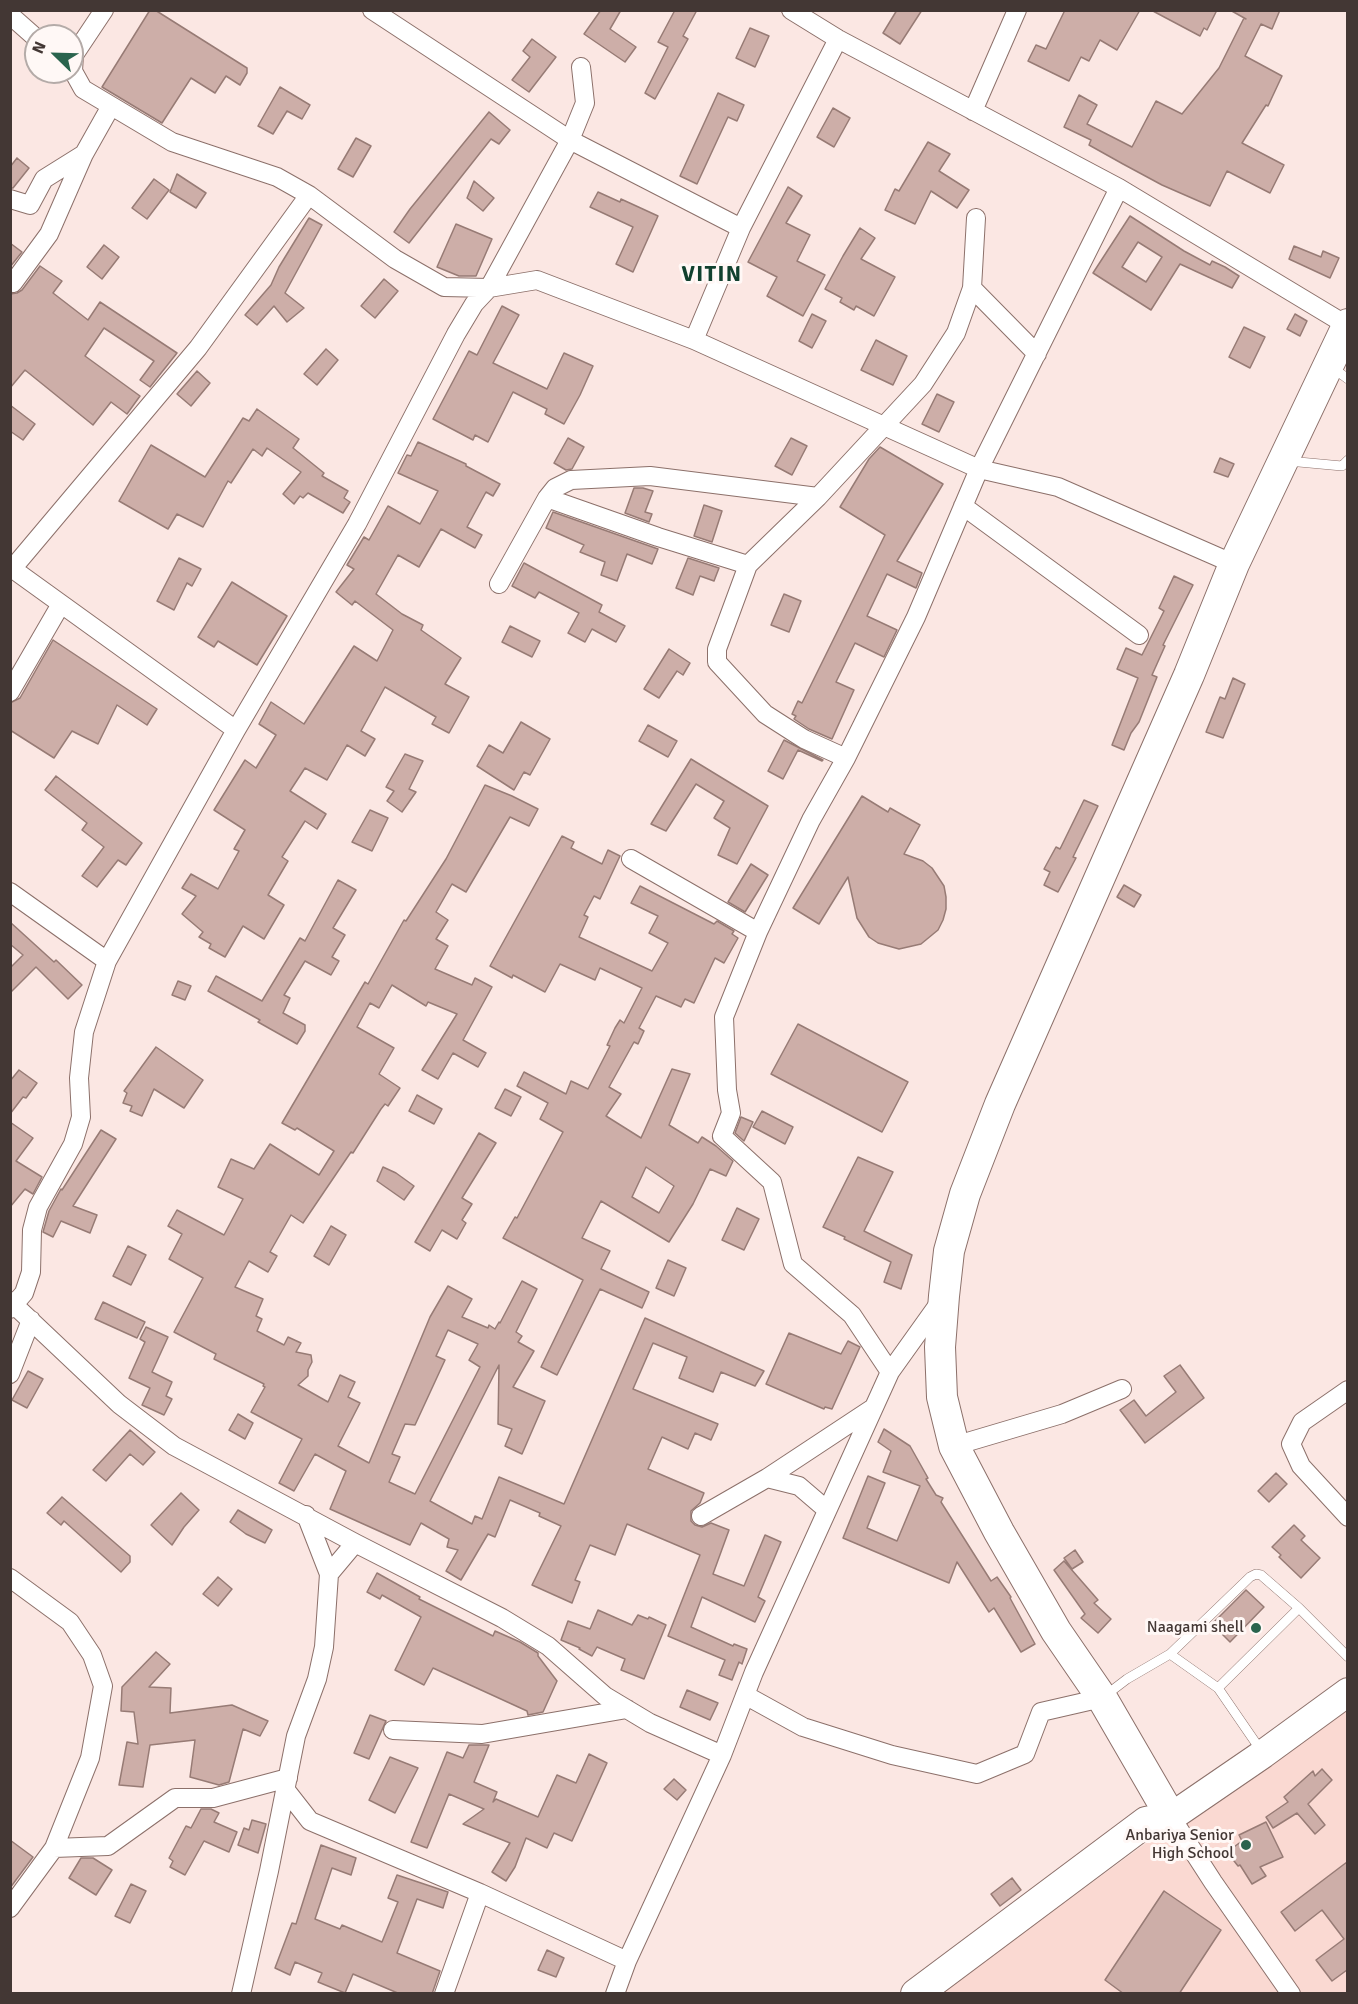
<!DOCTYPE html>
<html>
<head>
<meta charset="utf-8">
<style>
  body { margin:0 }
  #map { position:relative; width:1358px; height:2004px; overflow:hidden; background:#fbe7e3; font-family:Signika,sans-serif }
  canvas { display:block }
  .frame { position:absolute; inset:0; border:12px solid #433734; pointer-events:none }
  .north { position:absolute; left:24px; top:24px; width:60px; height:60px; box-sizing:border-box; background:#fff8f6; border:2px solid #b4aba8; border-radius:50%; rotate:293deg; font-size:16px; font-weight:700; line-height:24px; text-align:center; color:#433734 }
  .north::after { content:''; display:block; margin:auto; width:21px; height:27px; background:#2a644e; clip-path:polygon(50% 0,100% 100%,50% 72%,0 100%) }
</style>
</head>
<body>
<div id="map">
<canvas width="1358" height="2004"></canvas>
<div class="frame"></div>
<div class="north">N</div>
</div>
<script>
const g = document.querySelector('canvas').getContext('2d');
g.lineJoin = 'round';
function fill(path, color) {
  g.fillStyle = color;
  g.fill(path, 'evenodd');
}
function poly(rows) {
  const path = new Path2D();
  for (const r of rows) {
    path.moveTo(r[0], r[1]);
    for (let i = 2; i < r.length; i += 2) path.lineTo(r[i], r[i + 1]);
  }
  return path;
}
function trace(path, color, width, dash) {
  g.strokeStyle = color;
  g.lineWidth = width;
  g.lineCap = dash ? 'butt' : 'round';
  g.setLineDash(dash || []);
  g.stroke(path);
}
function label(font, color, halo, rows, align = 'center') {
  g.font = font + ' Signika,sans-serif';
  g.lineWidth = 6;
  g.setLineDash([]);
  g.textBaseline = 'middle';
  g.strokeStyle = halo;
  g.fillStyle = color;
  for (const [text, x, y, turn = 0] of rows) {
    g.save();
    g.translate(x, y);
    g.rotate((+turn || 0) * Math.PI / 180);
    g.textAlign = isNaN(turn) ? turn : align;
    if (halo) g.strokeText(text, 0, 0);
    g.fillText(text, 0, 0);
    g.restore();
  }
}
const built = poly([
  [1347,1697,1347,1993,940,1993]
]);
const building = poly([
  [150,10,155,10,247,68,247,73,240,85,226,76,215,93,191,78,162,123,102,87,150,10],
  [601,10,621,10,610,29,636,47,625,62,584,34,601,10],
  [675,10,697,10,683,36,688,39,655,99,645,93,668,47,658,42,675,10],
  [897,10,922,10,900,44,883,33,897,10],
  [1065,10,1140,10,1117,50,1100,40,1089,61,1081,57,1069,81,1028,61,1036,45,1046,49,1065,10],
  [1151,10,1217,10,1207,30,1204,28,1200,36,1151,10],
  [1230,10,1280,10,1272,29,1261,24,1245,56,1282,76,1268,106,1266,105,1242,143,1284,165,1270,193,1227,171,1210,206,1162,185,1123,164,1089,145,1091,140,1064,127,1079,95,1097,105,1087,124,1132,147,1156,101,1182,114,1219,68,1244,18,1246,19,1230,10],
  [750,28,769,36,755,67,736,58,750,28],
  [532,39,556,57,529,92,512,80,530,57,523,51,532,39],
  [280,87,310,105,302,119,287,111,273,134,258,126,280,87],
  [718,93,744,105,737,121,728,117,697,184,680,176,718,93],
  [833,108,850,118,834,147,817,137,833,108],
  [489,112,510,130,499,144,491,139,409,243,394,232,410,209,489,112],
  [356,138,371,146,353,177,338,169,356,138],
  [928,142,950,154,939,171,969,190,957,208,931,191,915,224,885,210,895,189,899,191,928,142],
  [17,158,29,168,13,188,10,188,10,167,17,158],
  [177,174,206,193,196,208,170,192,177,174],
  [154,179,169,190,147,219,132,208,154,179],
  [474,181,494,198,483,211,467,198,474,181],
  [788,187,802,196,786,223,810,235,797,261,825,275,803,316,767,296,777,277,748,262,788,187],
  [598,192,620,202,621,199,658,216,633,272,616,264,633,227,590,207,598,192],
  [1130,216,1184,251,1210,265,1212,261,1225,267,1239,276,1232,288,1180,264,1151,310,1093,273,1130,216],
  [1138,242,1162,257,1146,282,1122,267,1138,242],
  [309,218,322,225,285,293,304,308,287,322,274,306,257,325,245,315,271,285,279,267,309,218],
  [456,224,492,239,476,276,459,276,437,267,456,224],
  [860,228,875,238,861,259,895,277,874,316,856,306,854,310,840,302,842,298,825,289,843,256,860,228],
  [10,243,22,252,10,267,10,243],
  [104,245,119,257,102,279,87,267,104,245],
  [1294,246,1321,257,1323,251,1339,258,1330,278,1289,259,1294,246],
  [40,266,62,281,53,293,88,320,100,302,177,353,150,387,140,380,154,361,104,328,85,356,140,396,127,414,111,402,93,425,25,370,10,388,10,294,17,293,22,290,40,266],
  [384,279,398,291,375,318,361,306,384,279],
  [502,306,519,315,493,363,547,389,564,353,593,366,580,395,564,424,545,414,547,409,513,392,488,442,475,435,473,440,433,419,469,351,477,355,502,306],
  [812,314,826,321,812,348,799,341,812,314],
  [1295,314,1307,321,1300,336,1287,329,1295,314],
  [1244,327,1265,337,1250,368,1229,357,1244,327],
  [876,340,907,356,893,385,861,370,876,340],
  [326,349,338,360,317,385,304,374,326,349],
  [197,371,210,383,191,406,177,394,197,371],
  [937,394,954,402,939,432,922,424,937,394],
  [10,405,35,424,23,440,10,431,10,405],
  [257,409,299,439,293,448,324,473,322,476,348,491,344,498,350,502,343,513,308,493,303,498,300,496,294,504,283,494,301,472,267,448,262,456,253,449,231,483,228,481,203,527,177,514,168,529,119,501,151,445,205,477,243,418,249,421,257,409],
  [568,438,584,447,572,469,566,470,554,463,568,438],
  [791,438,807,446,792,475,775,466,791,438],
  [418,442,466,464,466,466,500,484,493,496,486,492,467,527,482,535,475,548,441,529,419,567,398,555,376,594,402,614,423,625,421,630,461,658,445,684,469,697,449,733,432,724,436,717,385,687,361,731,375,739,365,756,347,745,327,780,305,768,290,791,326,814,317,829,305,821,282,857,288,861,268,895,284,905,264,939,243,926,225,957,209,948,211,944,199,937,203,932,182,914,196,896,182,888,191,874,218,889,239,851,234,849,245,830,214,810,245,760,256,768,276,735,259,724,271,702,304,724,354,646,377,661,393,630,355,601,352,605,336,592,354,569,347,565,364,537,369,540,388,506,420,524,438,491,398,473,407,455,411,456,418,442],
  [880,447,943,484,897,561,922,573,916,588,887,574,867,616,897,630,884,657,855,643,836,682,854,690,832,739,809,729,794,719,796,716,792,714,798,701,802,703,885,535,840,507,869,459,880,447],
  [1220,458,1234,464,1228,477,1214,472,1220,458],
  [634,488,643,488,653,491,645,512,652,514,649,522,625,513,634,488],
  [704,505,722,511,712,542,694,536,704,505],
  [553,512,658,549,652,564,627,554,617,581,601,575,605,562,580,552,584,545,546,528,553,512],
  [179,558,201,569,192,586,187,583,174,610,157,601,179,558],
  [688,558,719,568,714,581,700,576,693,595,676,588,688,558],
  [524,563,602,605,599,612,625,626,616,642,592,629,585,642,568,633,579,613,539,592,535,598,512,586,524,563],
  [1174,576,1193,585,1163,645,1165,646,1152,675,1157,677,1139,722,1131,733,1124,750,1112,745,1138,678,1117,669,1126,648,1142,655,1164,611,1159,608,1174,576],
  [232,582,287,616,257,665,218,641,214,647,198,637,232,582],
  [784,594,801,601,789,632,771,625,784,594],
  [510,626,540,641,532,657,502,642,510,626],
  [53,640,157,709,147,725,117,705,98,744,72,731,54,758,10,730,10,703,20,698,53,640],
  [669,649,690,663,683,675,677,671,659,698,644,689,669,649],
  [1233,678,1245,684,1223,738,1206,732,1220,697,1225,699,1233,678],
  [521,722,550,739,530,775,524,772,514,790,477,766,489,745,503,753,521,722],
  [648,725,677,741,668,757,639,741,648,725],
  [784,740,823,760,822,761,798,750,783,779,768,771,784,740],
  [405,754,423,761,409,789,416,792,402,812,387,801,394,791,386,787,405,754],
  [691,759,768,806,737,864,718,855,730,828,714,818,724,801,696,784,666,831,651,824,691,759],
  [56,776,142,843,126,865,118,860,97,887,82,876,104,847,82,830,87,823,45,790,56,776],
  [485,785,512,796,538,809,529,826,510,817,466,892,452,884,436,912,448,920,436,939,448,946,435,969,472,985,475,978,492,987,463,1040,486,1053,478,1067,453,1053,438,1079,422,1070,457,1014,428,1002,426,1006,392,985,379,1008,370,1003,357,1027,394,1048,379,1074,400,1088,388,1106,385,1104,381,1109,353,1153,351,1152,303,1223,291,1215,270,1252,277,1256,268,1272,249,1261,235,1287,263,1299,256,1316,262,1319,257,1331,284,1345,288,1337,301,1343,296,1352,311,1355,312,1362,308,1370,308,1376,298,1385,328,1402,340,1375,355,1382,348,1397,360,1403,338,1446,369,1463,430,1317,448,1286,472,1299,462,1317,488,1328,489,1325,495,1329,499,1322,500,1323,522,1281,537,1289,516,1332,522,1336,518,1342,534,1351,513,1387,545,1401,522,1454,505,1446,512,1429,498,1424,499,1365,430,1501,472,1524,475,1516,482,1519,499,1477,564,1504,645,1318,764,1371,755,1386,721,1372,713,1392,679,1378,687,1357,653,1343,633,1389,718,1424,711,1440,695,1433,688,1449,662,1437,648,1469,704,1493,700,1503,691,1511,691,1521,695,1525,702,1527,711,1523,729,1530,713,1574,744,1586,765,1535,781,1542,758,1597,765,1601,755,1622,702,1597,691,1627,733,1646,734,1644,747,1649,742,1664,739,1662,732,1680,719,1675,725,1660,668,1636,700,1555,627,1524,615,1555,590,1545,575,1580,580,1582,572,1603,532,1585,561,1526,539,1516,540,1513,510,1500,495,1537,488,1534,461,1580,446,1571,458,1550,447,1547,449,1539,421,1523,410,1545,330,1509,346,1471,315,1454,294,1491,279,1483,302,1439,251,1412,265,1387,263,1386,264,1384,214,1359,216,1354,174,1332,203,1278,169,1259,182,1234,168,1226,177,1210,224,1235,243,1199,218,1187,231,1159,254,1169,270,1144,319,1175,334,1151,297,1128,295,1130,282,1123,365,982,368,984,404,920,406,921,446,859,485,785],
  [448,1330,478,1344,469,1360,480,1367,415,1494,389,1482,400,1457,392,1454,405,1424,415,1425,445,1360,436,1356,448,1330],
  [862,796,888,812,890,808,920,825,904,854,923,861,932,868,944,886,946,897,946,909,943,920,938,930,921,944,899,949,878,943,869,937,857,918,848,877,819,924,793,908,862,796],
  [1084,800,1098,806,1073,857,1076,858,1058,892,1044,885,1050,872,1044,869,1056,847,1060,849,1084,800],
  [370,810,388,818,372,851,352,842,370,810],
  [562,836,574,842,571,848,602,864,608,850,620,856,600,899,594,896,584,915,588,917,579,937,652,971,668,943,649,933,658,916,631,903,640,886,714,924,717,921,734,931,732,934,738,938,724,963,715,958,694,1003,685,999,681,1007,656,996,639,1028,644,1031,638,1044,634,1042,609,1087,621,1094,606,1116,641,1138,672,1069,690,1074,669,1125,698,1143,702,1137,716,1146,733,1161,726,1176,710,1169,693,1204,669,1242,601,1201,582,1238,610,1251,601,1269,649,1292,642,1308,600,1289,557,1375,541,1367,583,1280,503,1238,515,1217,517,1218,563,1132,540,1119,548,1103,517,1086,524,1072,566,1094,571,1081,588,1089,610,1046,607,1045,615,1028,620,1020,624,1023,642,988,600,968,595,980,560,964,545,992,513,975,512,978,490,966,562,836],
  [646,1167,674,1186,659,1213,632,1197,646,1167],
  [751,864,768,875,745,912,728,902,751,864],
  [338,880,356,890,333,928,345,935,332,957,339,961,331,975,305,961,284,995,290,998,283,1013,305,1025,305,1031,297,1044,258,1022,260,1020,208,991,216,976,262,1001,300,938,305,941,338,880],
  [1124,885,1141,895,1134,907,1117,897,1124,885],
  [10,922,54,962,56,960,82,985,68,999,36,967,10,993,10,968,23,955,10,944,10,922],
  [178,981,191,986,185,1000,172,995,178,981],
  [798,1024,908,1082,882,1132,771,1074,798,1024],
  [156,1047,203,1080,184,1108,154,1089,142,1116,130,1111,132,1106,123,1103,127,1093,124,1091,156,1047],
  [19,1070,37,1083,26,1098,23,1097,10,1114,10,1081,19,1070],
  [505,1089,521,1097,511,1116,495,1108,505,1089],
  [417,1095,442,1109,434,1124,409,1111,417,1095],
  [762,1111,793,1127,785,1144,753,1127,762,1111],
  [741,1117,753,1122,744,1141,735,1133,741,1117],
  [10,1122,33,1138,16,1161,42,1177,33,1194,25,1189,10,1207,10,1122],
  [101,1130,116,1139,73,1206,97,1215,90,1233,61,1221,53,1237,43,1232,49,1211,61,1189,62,1190,101,1130],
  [479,1133,496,1143,462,1198,472,1204,462,1220,466,1223,457,1239,442,1230,430,1251,415,1242,479,1133],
  [858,1157,893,1172,864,1231,912,1255,901,1289,884,1282,891,1262,844,1239,845,1237,823,1227,858,1157],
  [383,1167,396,1173,414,1186,404,1200,377,1181,383,1167],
  [737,1208,759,1219,744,1250,722,1240,737,1208],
  [331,1226,346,1235,329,1265,314,1256,331,1226],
  [128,1246,146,1255,131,1285,113,1276,128,1246],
  [668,1260,686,1268,674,1296,656,1288,668,1260],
  [103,1302,145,1322,137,1338,95,1319,103,1302],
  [146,1327,168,1337,152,1372,172,1382,166,1396,172,1399,164,1415,142,1405,150,1388,129,1378,145,1342,140,1339,146,1327],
  [789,1333,841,1354,848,1341,860,1347,832,1409,825,1407,824,1409,766,1384,789,1333],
  [1180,1365,1204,1398,1145,1443,1120,1410,1134,1400,1146,1416,1176,1392,1164,1376,1180,1365],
  [28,1371,43,1379,27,1408,12,1400,28,1371],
  [238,1414,253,1423,245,1439,229,1430,238,1414],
  [884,1429,910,1446,928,1478,926,1479,936,1495,943,1498,941,1502,991,1581,997,1577,1011,1597,1010,1598,1035,1644,1021,1652,994,1608,989,1612,957,1562,949,1583,843,1538,868,1476,885,1483,867,1528,897,1541,920,1486,883,1472,891,1451,878,1442,884,1429],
  [130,1430,155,1452,143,1465,130,1454,106,1481,93,1470,130,1430],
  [1276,1473,1287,1484,1269,1502,1258,1491,1276,1473],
  [181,1493,199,1510,184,1527,172,1545,151,1525,181,1493],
  [62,1497,130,1556,130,1562,121,1572,64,1521,61,1525,47,1513,62,1497],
  [238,1510,272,1530,265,1543,246,1534,230,1522,238,1510],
  [1294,1525,1305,1536,1301,1540,1320,1558,1301,1578,1279,1557,1281,1555,1272,1547,1294,1525],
  [1075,1550,1083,1562,1072,1569,1064,1558,1075,1550],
  [1064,1561,1098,1600,1094,1603,1111,1619,1098,1633,1081,1618,1085,1614,1054,1570,1064,1561],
  [377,1573,420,1597,419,1599,493,1636,495,1631,520,1642,538,1653,538,1656,557,1681,543,1712,528,1715,527,1711,433,1668,424,1685,395,1670,421,1617,382,1595,380,1599,367,1592,377,1573],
  [218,1577,232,1589,218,1606,203,1594,218,1577],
  [1246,1590,1264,1607,1230,1642,1212,1624,1246,1590],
  [598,1610,632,1625,638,1615,648,1619,649,1617,666,1625,644,1679,621,1670,625,1659,597,1647,592,1656,579,1649,580,1648,561,1640,568,1621,590,1629,598,1610],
  [156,1652,170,1664,149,1687,171,1688,170,1713,232,1705,268,1721,260,1736,243,1729,229,1782,219,1785,190,1777,195,1740,150,1745,143,1787,119,1785,127,1742,138,1744,134,1712,121,1711,122,1687,156,1652],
  [687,1690,718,1703,710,1720,680,1707,687,1690],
  [370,1715,386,1721,369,1759,354,1753,370,1715],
  [469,1745,489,1745,474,1782,497,1792,493,1802,496,1799,538,1817,557,1775,576,1783,589,1754,607,1763,572,1841,554,1833,547,1848,526,1838,515,1867,506,1881,492,1872,510,1843,463,1824,484,1809,449,1794,427,1848,411,1842,447,1752,463,1758,469,1745],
  [390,1757,418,1768,395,1813,369,1800,390,1757],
  [1322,1769,1332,1780,1308,1804,1325,1825,1315,1834,1297,1813,1273,1828,1266,1817,1288,1802,1284,1797,1313,1771,1315,1776,1322,1769],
  [674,1779,686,1790,677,1800,664,1789,674,1779],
  [201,1809,211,1809,219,1813,214,1822,237,1832,229,1852,204,1841,185,1875,170,1867,173,1861,169,1858,186,1826,191,1828,201,1809],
  [252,1820,266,1824,258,1853,238,1845,244,1828,249,1830,252,1820],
  [1266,1822,1283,1857,1260,1867,1266,1876,1252,1884,1240,1865,1238,1866,1227,1852,1242,1841,1239,1835,1266,1822],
  [10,1840,33,1857,10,1888,10,1840],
  [321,1845,356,1858,351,1875,332,1868,315,1919,340,1929,342,1925,382,1942,398,1902,388,1898,397,1875,448,1892,443,1908,417,1899,397,1953,440,1971,432,1994,400,1994,353,1974,345,1993,318,1982,322,1973,295,1962,290,1975,275,1968,292,1923,296,1924,321,1845],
  [81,1858,93,1858,112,1870,96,1895,69,1878,81,1858],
  [1347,1862,1347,1970,1332,1981,1316,1960,1344,1939,1322,1910,1295,1931,1281,1912,1347,1862],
  [1012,1878,1021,1890,1000,1906,991,1894,1012,1878],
  [131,1884,146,1891,130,1923,115,1916,131,1884],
  [1164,1891,1221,1930,1179,1994,1124,1994,1105,1980,1164,1891],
  [547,1950,564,1958,556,1977,538,1970,547,1950]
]);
const service = poly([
  [1333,368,1348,379],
  [1288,461,1342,466,1348,460],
  [1170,1654,1218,1688,1262,1752],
  [1218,1688,1299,1608],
  [1106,1695,1127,1679,1170,1654,1250,1577,1256,1574,1261,1575,1299,1608,1348,1657]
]);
const minor = poly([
  [104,10,74,55,73,71,83,89,172,142,277,177,309,195,395,259,444,287,489,288,570,140,585,103,581,67],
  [372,10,570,140,741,228],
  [791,10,838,39,1119,188,1348,326],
  [10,15,36,38],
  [973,111,1017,10],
  [10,199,30,205,44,179,84,154,111,106],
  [13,283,49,234,84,154],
  [972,288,1037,354],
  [694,340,741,228,838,39],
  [547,498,658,537,748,565],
  [963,506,1139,635],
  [10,567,236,730],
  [12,569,198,348,309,195],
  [499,584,547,498,555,488,571,480,650,476,818,497],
  [10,692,61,604],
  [846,758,804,739,765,714,717,662,717,649,748,565,818,497,923,384,956,333,972,288,976,218],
  [631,859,758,932],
  [10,892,107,961],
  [10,1301,119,1404,174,1446,355,1543,502,1618,548,1646,605,1696,650,1723,722,1755],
  [10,1309,24,1293,31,1272,32,1230,38,1207,73,1144,81,1117,79,1078,84,1032,107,961,236,730,357,524,456,334,474,304,489,288,537,280,694,340,979,469,1058,487,1234,564],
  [890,1372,852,1315,793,1264,772,1182,722,1136,731,1113,727,1090,724,1017,758,932,811,820,846,758,916,617,979,469,1119,188],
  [10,1374,31,1320],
  [1348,1390,1302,1422,1291,1444,1301,1466,1348,1517],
  [954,1446,1062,1414,1122,1389],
  [767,1478,873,1408],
  [701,1516,767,1478,799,1486,827,1510],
  [329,1574,355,1543],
  [10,1578,70,1622,92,1655,103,1686,90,1758,54,1848,10,1908],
  [745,1695,803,1727,892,1755,977,1774,1025,1754,1041,1712,1102,1698],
  [393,1730,482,1734,627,1709],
  [285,1789,310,1821,480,1893,627,1961],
  [1171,1817,1213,1882,1291,1994],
  [54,1848,108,1846,175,1798,213,1798,288,1778],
  [241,1994,269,1871,296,1736,317,1679,324,1647,329,1574,306,1515],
  [444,1994,480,1893],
  [615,1994,627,1961,722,1755,754,1672,890,1372,940,1302]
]);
const primary = poly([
  [1171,1817,1263,1754,1348,1692]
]);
const trunk = poly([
  [916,1994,1146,1822,1171,1817,1102,1698,1056,1631,999,1532,954,1446,942,1397,940,1347,944,1296,949,1251,965,1194,1000,1104,1189,675,1234,564,1348,324]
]);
const markers = [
  [1256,1628,6,"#2a644e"],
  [1246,1845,6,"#2a644e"]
];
const poiNames = [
  ["Naagami shell",1244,1628],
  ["Anbariya Senior",1234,1836],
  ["High School",1234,1854]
];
const districtNames = [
  ["VITIN",712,275]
];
fill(built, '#fad9d2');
fill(building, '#cdaea8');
trace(building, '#977b75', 1.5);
trace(service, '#8c706a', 10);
trace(minor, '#8c706a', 20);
trace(primary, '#8c706a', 30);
trace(trunk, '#8c706a', 32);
trace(service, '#fff', 9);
trace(minor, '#fff', 18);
trace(primary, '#fff', 28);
trace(trunk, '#fff', 30);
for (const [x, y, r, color] of markers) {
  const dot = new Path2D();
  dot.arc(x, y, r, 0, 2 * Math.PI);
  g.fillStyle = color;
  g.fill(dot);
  trace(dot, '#fff8f6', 2);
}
label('16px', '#433734', '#fff8f6', poiNames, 'right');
g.letterSpacing = '1.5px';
label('bold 22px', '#11412f', '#fff8f6', districtNames);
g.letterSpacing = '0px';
</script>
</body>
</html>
